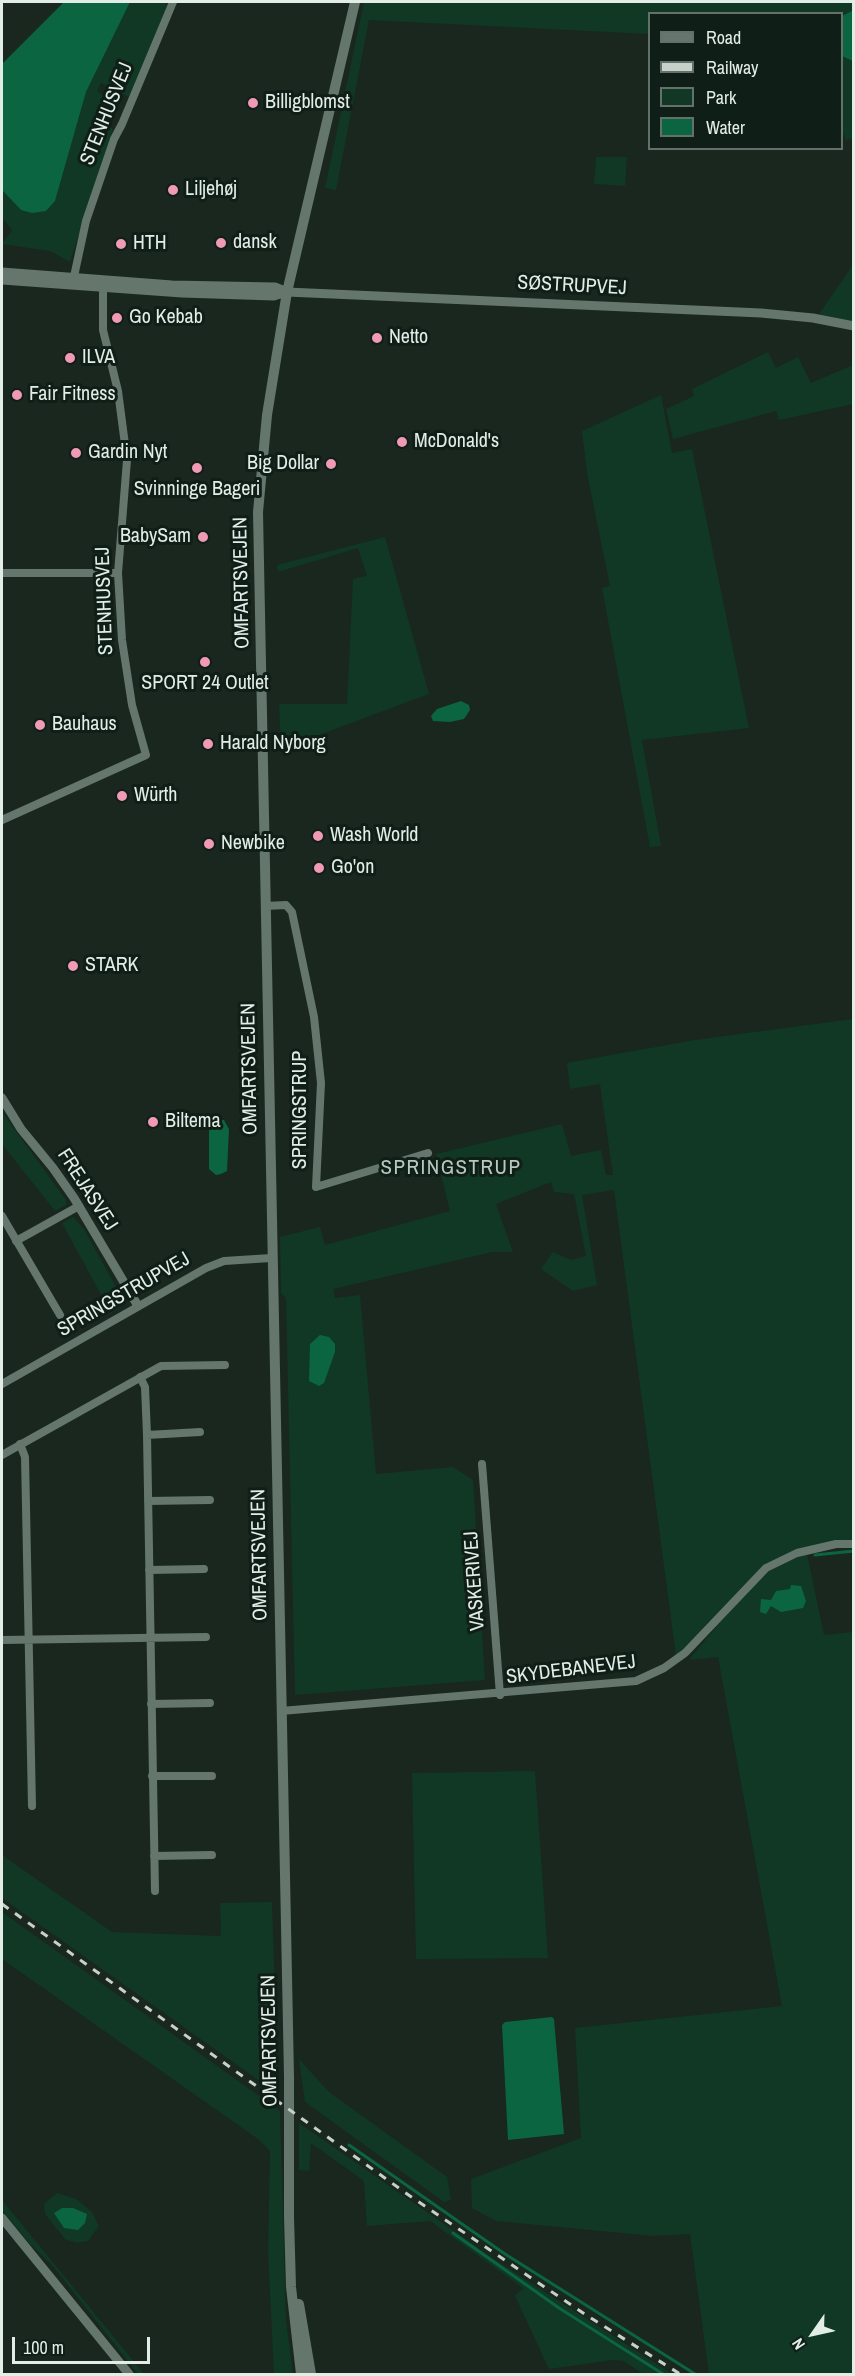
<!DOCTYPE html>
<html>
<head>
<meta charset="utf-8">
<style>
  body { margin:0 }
  #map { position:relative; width:855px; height:2376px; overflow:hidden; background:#19271f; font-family:"Archivo Narrow",sans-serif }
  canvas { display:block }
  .frame { position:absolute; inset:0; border:3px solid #e3ede7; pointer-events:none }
  .legend { position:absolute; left:648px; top:12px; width:195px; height:138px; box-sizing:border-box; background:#0f1e16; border:2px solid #64716a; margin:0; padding:8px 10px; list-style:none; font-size:18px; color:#e3ede7 }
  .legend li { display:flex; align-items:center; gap:12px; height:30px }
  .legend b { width:30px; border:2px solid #64716a }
  .north { position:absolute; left:783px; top:2304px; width:60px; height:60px; -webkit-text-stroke:4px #0f1e16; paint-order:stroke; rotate:236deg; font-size:16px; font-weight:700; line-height:24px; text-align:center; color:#e3ede7 }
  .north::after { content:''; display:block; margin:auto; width:21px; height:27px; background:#e3ede7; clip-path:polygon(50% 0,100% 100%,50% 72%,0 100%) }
  .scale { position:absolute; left:12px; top:2337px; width:138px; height:27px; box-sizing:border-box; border:3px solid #e3ede7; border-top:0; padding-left:8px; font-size:18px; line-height:21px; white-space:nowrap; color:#e3ede7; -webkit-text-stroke:4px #0f1e16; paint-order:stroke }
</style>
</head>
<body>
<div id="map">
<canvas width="855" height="2376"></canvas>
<div class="frame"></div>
<ul class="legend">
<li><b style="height:8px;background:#65766c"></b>Road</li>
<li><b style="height:8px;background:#c6d1ca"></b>Railway</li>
<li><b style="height:16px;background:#103825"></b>Park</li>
<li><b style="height:16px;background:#0b6541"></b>Water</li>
</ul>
<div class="north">N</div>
<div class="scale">100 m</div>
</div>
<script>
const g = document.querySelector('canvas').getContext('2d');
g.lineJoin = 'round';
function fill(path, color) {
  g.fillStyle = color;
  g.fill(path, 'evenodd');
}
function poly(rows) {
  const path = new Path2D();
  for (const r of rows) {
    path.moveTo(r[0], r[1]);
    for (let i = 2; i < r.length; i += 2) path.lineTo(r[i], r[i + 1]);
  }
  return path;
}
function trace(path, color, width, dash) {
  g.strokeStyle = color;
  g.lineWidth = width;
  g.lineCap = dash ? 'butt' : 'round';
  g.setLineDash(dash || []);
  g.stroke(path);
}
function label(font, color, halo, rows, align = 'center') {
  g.font = font + ' "Archivo Narrow",sans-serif';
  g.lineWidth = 6;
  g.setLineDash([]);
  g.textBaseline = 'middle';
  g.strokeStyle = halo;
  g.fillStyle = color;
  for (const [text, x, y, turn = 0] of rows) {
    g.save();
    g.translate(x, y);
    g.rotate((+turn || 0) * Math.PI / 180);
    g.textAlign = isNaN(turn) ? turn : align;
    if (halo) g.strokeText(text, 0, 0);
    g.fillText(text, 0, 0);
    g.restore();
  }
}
const green = poly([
  [130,2,168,2,135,89,129,97,101,83,97,91,108,98,102,111,101,122,113,129,70,262,50,251,2,244,12,230,2,218,2,190,21,210,46,211,55,201,86,92],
  [364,2,853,2,853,138,846,141,842,130,842,14,650,14,649,34,369,20,336,190,325,188],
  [596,157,627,157,625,186,594,184],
  [853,265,853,322,819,314],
  [768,352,776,368,798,357,811,383,853,365,853,404,779,420,776,411,673,439,666,409,694,396,692,389],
  [661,395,672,453,692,449,749,728,642,740,661,846,650,847,602,588,610,586,587,473,582,431],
  [385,537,429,694,281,749,279,704,347,704,353,579,367,576,358,548,278,572,277,565],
  [853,1019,853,1541,799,1549,765,1567,750,1579,676,1656,614,1190,582,1195,597,1285,573,1291,541,1269,553,1252,571,1260,586,1256,574,1194,554,1192,551,1182,496,1204,513,1252,492,1252,333,1289,335,1298,360,1295,376,1474,453,1467,473,1480,485,1680,295,1695,286,1298,281,1293,280,1237,320,1227,325,1245,450,1211,436,1154,562,1124,571,1156,601,1150,606,1175,613,1175,600,1084,570,1089,567,1063,695,1040],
  [2,1112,66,1200,66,1205,55,1211,2,1144],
  [73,1217,84,1229,122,1298,118,1309,111,1313,62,1223],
  [807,1554,824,1635,853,1632,853,2374,709,2374,690,2234,654,2236,496,2221,472,2208,471,2179,581,2138,575,2028,782,2006,718,1657,689,1660,738,1600,768,1570],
  [535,1771,548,1958,416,1959,412,1773],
  [2,1855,112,1932,221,1936,220,1903,272,1902,278,2094,2,1898],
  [2,1912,280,2111,286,2320,293,2374,274,2374,268,2251,270,2151,258,2139,2,1959],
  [299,2059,329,2092,447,2177,451,2200,444,2202,305,2102],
  [299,2123,497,2261,672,2374,643,2374,624,2361,613,2360,549,2369,515,2296,523,2288,430,2221,367,2226,364,2181,311,2143,309,2171,299,2170],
  [57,2193,76,2199,92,2212,99,2226,88,2241,77,2243,65,2239,45,2214,44,2204],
  [2,2200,144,2374,138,2374,53,2266,29,2243,2,2210]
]);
const water = poly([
  [64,2,130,2,86,92,55,201,46,211,32,213,21,210,2,190,2,64],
  [852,11,854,12,853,61,842,56,842,16],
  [461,701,469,705,470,710,464,719,450,722,433,721,431,716,437,709],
  [214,1120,224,1120,229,1129,227,1171,221,1174,216,1175,209,1169,209,1124],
  [320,1335,329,1337,335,1344,335,1352,324,1383,319,1386,309,1381,310,1344],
  [791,1585,801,1586,806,1601,803,1608,781,1612,771,1606,766,1614,760,1612,761,1599,771,1600,776,1591,790,1589],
  [552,2017,554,2019,564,2134,508,2140,502,2025,505,2022],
  [62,2208,73,2208,87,2214,85,2223,78,2230,64,2228,54,2213]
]);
const stream = poly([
  [815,1555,854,1551],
  [349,2145,505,2254,695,2374],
  [453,2233,559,2308,663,2374]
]);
const minor = poly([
  [73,281,86,221,114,139,122,124,173,2],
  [2,573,118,573],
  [2,820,146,755,132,705,122,640,118,573,127,460,118,391,103,330,103,282],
  [265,906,286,905,292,912,314,1017,321,1083,316,1187,428,1153],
  [2,1216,60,1315],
  [16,1241,79,1206],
  [140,1377,145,1387,147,1435,155,1891],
  [2,1384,206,1268,224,1261,271,1258],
  [147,1435,200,1432],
  [20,1444,25,1457,32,1806],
  [2,1455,161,1366,225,1365],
  [482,1464,500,1695],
  [148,1501,210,1500],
  [149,1570,204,1569],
  [2,1640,206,1637],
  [151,1704,210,1703],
  [281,1711,636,1681,664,1668,685,1653,766,1568,797,1553,836,1544,854,1544],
  [152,1776,212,1776],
  [154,1856,212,1855]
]);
const tertiary = poly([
  [2,272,172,285,275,287,287,292,761,313,813,318,854,326],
  [2,280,182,293,274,296,287,292],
  [2,1098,21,1129,53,1168,74,1198,138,1306],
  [2,2218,129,2374]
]);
const secondary = poly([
  [299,2304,311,2374],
  [301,2374,291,2287,289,2217,289,2077,258,512,267,415,287,292,355,2]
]);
const rail = poly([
  [2,1904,410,2196,586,2315,680,2374]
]);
const markers = [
  [253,103,6,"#f09ab6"],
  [173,190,6,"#f09ab6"],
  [221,243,6,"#f09ab6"],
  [121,244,6,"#f09ab6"],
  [117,318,6,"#f09ab6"],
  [377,338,6,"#f09ab6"],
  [70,358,6,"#f09ab6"],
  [17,395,6,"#f09ab6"],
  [402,442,6,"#f09ab6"],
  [76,453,6,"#f09ab6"],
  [331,464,6,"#f09ab6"],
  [197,468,6,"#f09ab6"],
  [203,537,6,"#f09ab6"],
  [205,662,6,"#f09ab6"],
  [40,725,6,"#f09ab6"],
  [208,744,6,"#f09ab6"],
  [122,796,6,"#f09ab6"],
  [318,836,6,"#f09ab6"],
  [209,844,6,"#f09ab6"],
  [319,868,6,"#f09ab6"],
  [73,966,6,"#f09ab6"],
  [153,1122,6,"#f09ab6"]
];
const poiNames = [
  ["Billigblomst",265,103],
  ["Liljehøj",185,190],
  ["dansk",233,243],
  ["HTH",133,244],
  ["Go Kebab",129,318],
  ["Netto",389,338],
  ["ILVA",82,358],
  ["Fair Fitness",29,395],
  ["McDonald's",414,442],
  ["Gardin Nyt",88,453],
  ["Big Dollar",319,464,"right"],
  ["Svinninge Bageri",197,490,"center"],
  ["BabySam",191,537,"right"],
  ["SPORT 24 Outlet",205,684,"center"],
  ["Bauhaus",52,725],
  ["Harald Nyborg",220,744],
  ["Würth",134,796],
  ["Wash World",330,836],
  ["Newbike",221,844],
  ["Go'on",331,868],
  ["STARK",85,966],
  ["Biltema",165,1122]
];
const streetNames = [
  ["STENHUSVEJ",107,114,-68],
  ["SØSTRUPVEJ",572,286,3],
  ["OMFARTSVEJEN",242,583,-91],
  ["STENHUSVEJ",105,601,-92],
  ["OMFARTSVEJEN",250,1069,-91],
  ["SPRINGSTRUP",301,1110,-90],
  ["FREJASVEJ",87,1190,57],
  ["SPRINGSTRUPVEJ",124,1295,-30],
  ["OMFARTSVEJEN",260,1555,-91],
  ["VASKERIVEJ",475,1581,-94],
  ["SKYDEBANEVEJ",571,1670,-7],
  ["OMFARTSVEJEN",270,2041,-91]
];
const neighbourhoodNames = [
  ["SPRINGSTRUP",451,1168]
];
fill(green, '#103825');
fill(water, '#0b6541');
trace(stream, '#0b6541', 3);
trace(minor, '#65766c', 8);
trace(tertiary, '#65766c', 9);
trace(secondary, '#65766c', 10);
trace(rail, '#c6d1ca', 3, [8, 8]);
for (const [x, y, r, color] of markers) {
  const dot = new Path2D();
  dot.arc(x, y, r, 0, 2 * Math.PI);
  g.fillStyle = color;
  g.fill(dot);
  trace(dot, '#0f1e16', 2);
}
label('20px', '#e3ede7', '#0f1e16', poiNames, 'left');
label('20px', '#e3ede7', '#0f1e16', streetNames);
g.letterSpacing = '1.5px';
label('21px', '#b7c9be', '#0f1e16', neighbourhoodNames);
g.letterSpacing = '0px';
</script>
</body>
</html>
